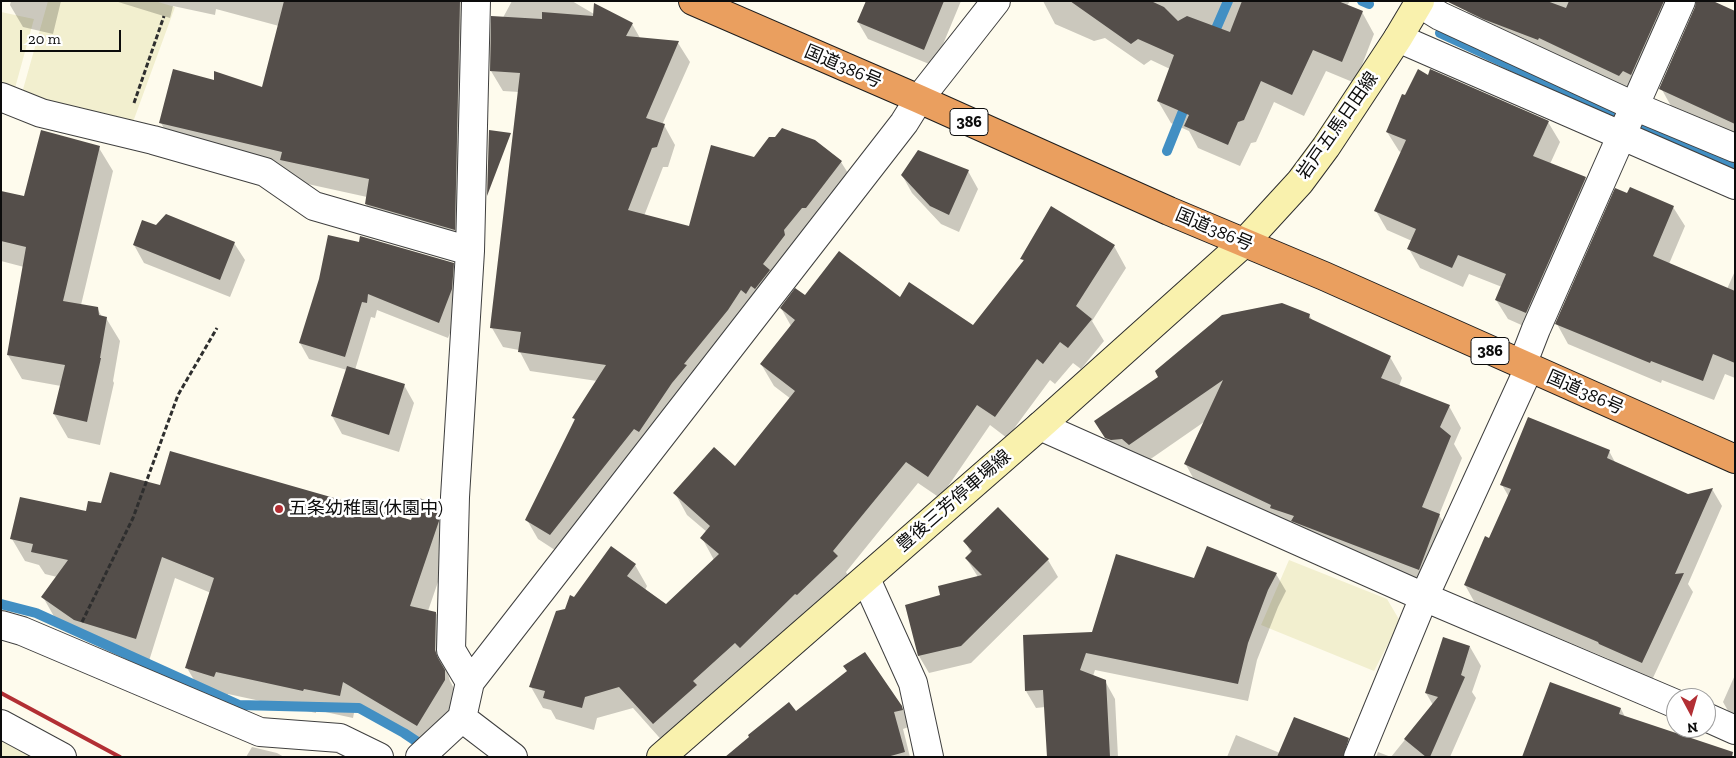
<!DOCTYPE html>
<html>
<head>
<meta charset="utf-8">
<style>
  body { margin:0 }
  #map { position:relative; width:1736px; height:758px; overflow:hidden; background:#fefbed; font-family:"Zilla Slab",serif }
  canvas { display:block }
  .frame { position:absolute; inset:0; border:2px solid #0c0c0c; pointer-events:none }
  .north { position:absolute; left:1666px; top:688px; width:50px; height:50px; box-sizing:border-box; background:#fff; border:1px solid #9e9e9e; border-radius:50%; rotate:174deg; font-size:14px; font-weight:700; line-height:20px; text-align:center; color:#0c0c0c }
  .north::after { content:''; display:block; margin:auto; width:18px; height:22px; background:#b22f34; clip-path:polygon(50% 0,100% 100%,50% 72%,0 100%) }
  .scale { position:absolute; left:20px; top:30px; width:101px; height:22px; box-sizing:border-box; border:2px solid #0c0c0c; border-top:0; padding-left:6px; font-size:15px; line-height:18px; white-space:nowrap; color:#0c0c0c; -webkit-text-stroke:4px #fff; paint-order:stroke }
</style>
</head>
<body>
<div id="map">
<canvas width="1736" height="758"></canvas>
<div class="frame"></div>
<div class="north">N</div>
<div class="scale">20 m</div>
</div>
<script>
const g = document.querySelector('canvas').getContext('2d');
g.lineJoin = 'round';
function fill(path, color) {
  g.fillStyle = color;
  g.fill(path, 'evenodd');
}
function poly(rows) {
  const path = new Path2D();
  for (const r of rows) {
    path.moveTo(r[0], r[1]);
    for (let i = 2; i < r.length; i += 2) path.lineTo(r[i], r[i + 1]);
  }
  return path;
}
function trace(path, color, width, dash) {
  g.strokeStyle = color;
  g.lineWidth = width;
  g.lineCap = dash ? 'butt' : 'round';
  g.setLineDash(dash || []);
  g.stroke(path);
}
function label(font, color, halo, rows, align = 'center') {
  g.font = font + ' "Zilla Slab","Noto Sans JP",serif';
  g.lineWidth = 5;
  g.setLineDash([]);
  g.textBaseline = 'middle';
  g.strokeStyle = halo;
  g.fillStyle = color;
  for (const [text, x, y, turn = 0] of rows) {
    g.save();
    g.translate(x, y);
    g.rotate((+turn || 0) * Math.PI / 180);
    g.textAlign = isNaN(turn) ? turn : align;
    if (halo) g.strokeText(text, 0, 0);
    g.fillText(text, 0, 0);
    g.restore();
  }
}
const farmland = poly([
  [48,1,155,1,175,7,133,122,22,93],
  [1,12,34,19,15,88,1,85],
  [1289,560,1387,599,1400,621,1374,671,1261,625],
  [1,732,50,757,1,757]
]);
const shadow = poly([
  [11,1,61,1,53,34,23,27,10,5],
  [115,1,471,1,467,251,379,226,366,204,367,197,294,181,289,171,173,145,161,123,216,81,263,88,279,26,216,9,215,15,173,6,170,18],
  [512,1,572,1,594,14,632,24,640,38,678,43,690,62,662,125,664,125,675,145,668,167,663,167,644,216,690,228,754,158,841,162,853,181,561,554,538,539,527,520,575,421,574,418,597,381,530,371,519,350,503,347,492,328,519,92,503,91,491,71,492,38],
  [866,1,961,1,934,66,868,39,858,22],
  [1043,1,1350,1,1347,6,1362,12,1374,34,1355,83,1326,71,1304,116,1274,102,1256,142,1251,143,1240,166,1198,148,1189,131,1171,123,1158,101,1170,69,1151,60,1144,65,1105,38,1094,41,1055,24],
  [1470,1,1674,1,1631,95,1477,29,1466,10],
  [1735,12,1735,136,1671,106,1661,88],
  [1428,76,1548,122,1560,142,1550,164,1585,178,1597,198,1537,332,1508,319,1496,300,1502,287,1469,274,1463,287,1420,268,1409,249,1412,241,1387,230,1376,211,1402,153,1399,151,1387,132,1405,97],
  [99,148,113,171,81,305,97,308,102,317,106,318,120,341,113,381,114,383,100,445,68,438,54,414,61,386,22,379,8,355,24,267,1,261,1,192,25,197],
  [968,171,978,189,959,232,941,224,912,193,902,175],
  [1673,207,1685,226,1669,264,1727,289,1735,271,1735,378,1725,374,1714,400,1662,380,1661,383,1568,344,1557,324],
  [156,227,234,243,245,260,230,297,144,263,134,245],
  [1114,246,1126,268,1092,321,1104,341,1081,369,1073,363,1055,384,1050,380,1007,438,990,425,940,498,918,483,846,572,849,578,666,745,633,708,597,718,594,730,556,719,551,710,543,708,531,687,566,610,575,598,635,565,647,586,645,590,667,606,714,560,702,538,707,532,687,515,675,493,736,467,791,399,774,386,761,364,791,326,781,308,805,297,900,299,973,327,1024,262,1022,259],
  [453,264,462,280,461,305,448,338,377,310,375,318,371,317,355,370,404,385,414,403,399,452,342,434,332,416,347,370,309,359,300,343,320,280],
  [1309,315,1313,321,1390,357,1402,378,1399,386,1449,406,1461,428,1454,444,1462,458,1439,515,1452,537,1431,590,1197,485,1185,463,1204,422,1142,465,1108,442,1096,421],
  [1609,451,1616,464,1688,495,1712,489,1722,506,1688,584,1693,592,1652,680,1611,662,1609,659,1475,603,1465,585,1490,540,1509,497,1502,485],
  [161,486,412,522,438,506,451,528,451,544,428,611,436,613,449,635,448,674,450,681,457,694,458,703,430,748,356,703,353,718,316,710,316,713,228,694,227,698,200,690,187,668,211,593,175,578,149,661,88,642,56,620,43,597,57,577,45,574,39,565,25,561,12,539,87,513,102,505],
  [965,541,1048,560,1058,577,971,663,929,673,919,656,942,596,978,577,966,558,971,553],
  [1276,574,1286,591,1278,607,1257,660,1248,701,1095,670,1093,676,1105,681,1115,699,1118,757,1048,757,1045,707,1036,708,1026,691,1093,633,1195,579],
  [1470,647,1481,666,1472,692,1476,698,1450,757,1376,757,1378,752,1391,757,1433,705,1426,693],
  [1735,675,1735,723,1723,702],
  [901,706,911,726,903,729,910,757,727,757,796,713],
  [1621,709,1625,717,1524,757],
  [1236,735,1280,753,1348,739,1358,757,1227,757],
  [252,747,277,753,284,757,246,757]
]);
const stream = poly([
  [1362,1,1369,4],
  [1440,33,1628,120,1735,166],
  [1212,38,1228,1],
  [1167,151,1187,101],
  [1,604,36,613,239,705,359,708,404,733,428,749]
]);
const building = poly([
  [284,1,460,1,455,230,365,204,369,179,280,160,282,152,159,123,173,69,214,80,214,71,262,87],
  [866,1,944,1,924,50,857,22],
  [1070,1,1151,1,1164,7,1178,21,1187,16,1230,32,1242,1,1338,1,1363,11,1342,62,1313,50,1292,95,1261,81,1244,120,1238,122,1228,145,1184,126,1189,115,1157,101,1174,55,1138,39,1131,44],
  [1446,1,1547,1,1566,8,1569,1,1664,1,1631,75,1623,71,1619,76,1539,38,1538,40,1483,19],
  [1696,1,1713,1,1735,11,1735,124,1659,89,1695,7],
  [594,3,633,23,626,36,679,41,646,118,665,124,657,147,652,148,628,210,689,226,711,145,754,157,769,137,775,137,782,128,815,140,842,161,806,208,802,208,784,230,785,235,763,264,770,270,755,289,751,286,746,294,741,290,728,310,684,364,687,365,672,383,639,432,634,429,550,535,525,520,575,419,572,418,606,365,518,352,521,332,490,328,520,73,490,71,491,16,542,19,542,12,593,16],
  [1418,69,1428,75,1430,69,1549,121,1533,156,1586,177,1526,313,1495,300,1506,274,1458,255,1452,268,1407,249,1416,229,1374,211,1406,140,1386,132,1402,94,1405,95],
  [41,130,100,146,63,301,98,307,99,315,107,317,100,358,101,358,87,422,53,414,65,365,7,355,26,247,1,241,1,191,24,196],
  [489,130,511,133,487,196],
  [918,150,969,170,949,215,930,206,901,175],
  [1630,187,1674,206,1653,256,1735,291,1735,363,1713,354,1703,381,1651,361,1650,363,1555,324,1615,188,1627,193],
  [1051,206,1115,245,1076,306,1092,319,1068,348,1060,342,1043,364,1037,359,995,417,977,405,928,477,906,462,833,551,838,556,797,595,795,594,740,648,735,643,693,681,697,685,653,724,619,687,585,697,582,708,543,698,545,691,529,687,556,611,565,609,570,595,574,597,611,546,636,564,627,576,666,604,719,554,700,538,710,526,673,493,714,447,735,466,795,391,760,364,795,320,780,308,795,288,805,295,839,251,900,297,909,282,973,325,1024,260,1020,259],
  [166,214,235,242,220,280,133,245,142,220,156,225],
  [328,235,359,242,360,236,454,263,452,289,439,323,368,294,367,303,362,302,345,357,299,343,319,279],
  [1282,303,1310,314,1309,318,1391,356,1381,378,1450,405,1440,427,1451,436,1422,507,1440,514,1419,570,1291,521,1294,516,1270,508,1271,505,1184,464,1223,380,1129,445,1122,439,1111,440,1105,438,1094,421,1158,377,1155,371,1222,315],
  [347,366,405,384,389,435,331,416],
  [1528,417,1610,450,1607,458,1688,494,1713,488,1675,574,1684,573,1642,663,1599,644,1598,642,1464,585,1485,536,1489,538,1511,489,1500,485],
  [170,451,411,520,419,498,439,505,439,521,410,606,436,612,435,650,438,658,445,670,445,680,417,726,343,682,340,696,304,689,303,691,216,672,214,677,185,668,214,578,162,557,136,639,74,620,41,597,68,560,31,552,33,544,10,539,20,497,86,511,88,501,101,503,110,472,160,485],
  [998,507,1049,559,961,646,918,656,905,605,940,595,938,586,982,575,965,558,972,551,963,541],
  [1207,546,1277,573,1268,590,1248,643,1238,684,1086,653,1080,670,1106,680,1110,757,1047,757,1043,690,1025,691,1023,635,1092,632,1116,554,1194,578],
  [1443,637,1470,646,1461,675,1465,677,1430,757,1426,757,1404,739,1438,697,1425,693],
  [865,652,902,706,903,710,894,712,905,752,887,757,725,757,749,737,748,735,789,702,796,711,847,671,843,666],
  [1550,682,1621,708,1619,714,1733,752,1732,757,1522,757],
  [1294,717,1349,738,1343,757,1277,757]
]);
const path = poly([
  [134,103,164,16],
  [82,622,133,518,178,395,217,328]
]);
const street = poly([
  [1419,3,1440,16,1634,106,1735,148],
  [1398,38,1735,185],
  [1,97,41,113,153,140,265,172,314,206,470,251],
  [1522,365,1536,329,1681,1],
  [1040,426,1424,597,1676,704],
  [866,579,913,683,929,757],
  [1,625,22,631,260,732,340,738,379,757],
  [470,682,451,650,455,497,470,251,476,1],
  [1706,717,1735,730],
  [462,718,513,757],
  [1,724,62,757],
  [420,757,462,718,470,682,904,123,919,99,996,1],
  [1358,757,1424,597,1529,368]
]);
const secondary = poly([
  [661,757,1040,426,1244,243,1300,182,1326,147,1398,38,1420,1]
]);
const highway = poly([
  [693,1,919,99,1169,211,1324,276,1735,459]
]);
const rail = poly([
  [1,693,120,757]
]);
const markers = [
  [279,509,5,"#b22f34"]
];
const shields = [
  [969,122,38],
  [1490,351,38]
];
const shieldNames = [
  ["386",969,122],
  ["386",1490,351]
];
const streetNames = [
  ["国道386号",843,67,23],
  ["岩戸五馬日田線",1338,126,-55],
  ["国道386号",1214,230,23],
  ["国道386号",1585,393,24],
  ["豊後三芳停車場線",954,501,-41]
];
const poiNames = [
  ["五条幼稚園(休園中)",289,509]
];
fill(farmland, '#f2efcf');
fill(shadow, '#0003');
trace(stream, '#428fc3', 10);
fill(building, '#544e4a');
trace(street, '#3f3f3f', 30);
trace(secondary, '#2e2e2e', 30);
trace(highway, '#1d1d1d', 30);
trace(path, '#2e2e2e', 3, [5, 2.5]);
trace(street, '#fff', 28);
trace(secondary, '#f9f1ad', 28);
trace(highway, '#ea9f5f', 28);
trace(rail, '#b22f34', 4);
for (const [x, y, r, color] of markers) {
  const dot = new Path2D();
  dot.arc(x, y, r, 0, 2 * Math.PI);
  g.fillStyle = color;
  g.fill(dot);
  trace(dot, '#fff', 2);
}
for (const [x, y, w] of shields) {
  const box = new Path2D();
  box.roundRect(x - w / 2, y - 13.5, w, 27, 4);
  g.fillStyle = '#fff';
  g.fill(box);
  trace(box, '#0c0c0c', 1);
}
label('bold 16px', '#0c0c0c', null, shieldNames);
label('18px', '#0c0c0c', '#fff', streetNames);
label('18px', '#0c0c0c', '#fff', poiNames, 'left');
</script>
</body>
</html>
